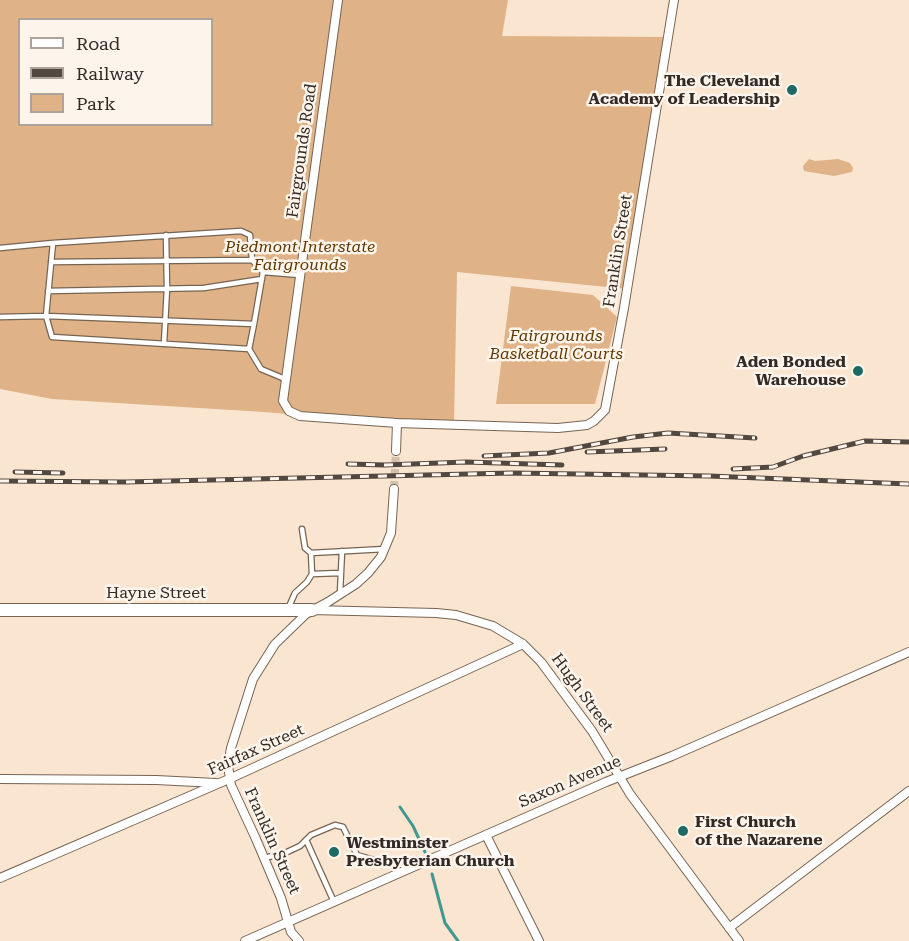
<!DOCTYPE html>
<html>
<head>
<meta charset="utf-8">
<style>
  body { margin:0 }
  #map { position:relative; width:909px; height:941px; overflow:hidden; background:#fae5d1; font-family:"Roboto Serif",serif }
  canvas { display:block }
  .legend { position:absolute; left:18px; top:18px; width:195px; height:108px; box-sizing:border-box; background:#fdf5ec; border:2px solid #aca49c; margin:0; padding:8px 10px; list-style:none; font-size:18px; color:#322a23 }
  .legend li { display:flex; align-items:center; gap:12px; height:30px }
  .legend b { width:30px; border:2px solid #aca49c }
</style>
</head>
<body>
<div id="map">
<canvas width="909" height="941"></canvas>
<ul class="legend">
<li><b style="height:8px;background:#fff"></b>Road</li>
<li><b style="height:8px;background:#52483f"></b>Railway</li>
<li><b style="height:16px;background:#dfb387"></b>Park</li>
</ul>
</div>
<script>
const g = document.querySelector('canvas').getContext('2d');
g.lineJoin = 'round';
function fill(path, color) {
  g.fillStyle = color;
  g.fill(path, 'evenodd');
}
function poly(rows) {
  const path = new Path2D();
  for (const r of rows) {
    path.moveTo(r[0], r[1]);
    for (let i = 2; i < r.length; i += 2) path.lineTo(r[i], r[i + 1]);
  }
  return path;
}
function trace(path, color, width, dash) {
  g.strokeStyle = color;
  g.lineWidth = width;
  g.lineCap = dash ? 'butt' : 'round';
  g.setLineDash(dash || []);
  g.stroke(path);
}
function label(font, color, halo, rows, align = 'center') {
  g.font = font + ' "Roboto Serif",serif';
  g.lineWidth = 5;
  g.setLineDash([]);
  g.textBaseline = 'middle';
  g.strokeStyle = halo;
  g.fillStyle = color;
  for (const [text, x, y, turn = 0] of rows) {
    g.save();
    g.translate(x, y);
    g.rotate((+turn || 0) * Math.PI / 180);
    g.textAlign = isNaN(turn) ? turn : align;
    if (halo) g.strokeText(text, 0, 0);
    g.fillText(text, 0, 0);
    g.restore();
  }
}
const green = poly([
  [0,0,508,0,502,36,667,37,627,289,457,272,454,424,397,423,264,412,52,399,0,389],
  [20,20,212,20,212,124,20,124],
  [809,159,815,161,838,159,850,163,853,168,852,172,834,176,804,171,803,166],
  [511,286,593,295,617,317,595,404,496,404]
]);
const stream = poly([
  [400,807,413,826,425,852],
  [432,874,445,923,458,941]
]);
const streetTunnel = poly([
  [394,489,396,451]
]);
const lane = poly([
  [0,248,53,243,241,231,250,235,252,260,263,272,300,275],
  [51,262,252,260],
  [48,291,204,288,262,279],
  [0,317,46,316,53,243],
  [254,324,249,349,52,337,46,316,254,324,263,272],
  [164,344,167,288,166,235],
  [249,349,261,369,285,379],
  [302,529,305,548,311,553],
  [312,574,340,573],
  [340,593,342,551],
  [288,609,295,593,307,582,312,574,311,553,385,549],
  [307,842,334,902],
  [264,858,285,853,300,846,311,835,335,825,343,827,357,855,388,864,393,861,408,868]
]);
const street = poly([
  [338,0,283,401,289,411,300,416,397,423],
  [396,451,397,423,558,428,587,425,594,421,605,410,624,308,674,0],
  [312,610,436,613,456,615,493,626,523,644,541,662,592,731,630,794,739,941],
  [0,779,156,780,216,783],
  [486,835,539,941],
  [0,878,229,779,523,644],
  [729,928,909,791],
  [245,941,606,782,672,756,909,652],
  [299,941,291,932,281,898,256,839,231,785,228,766,231,748,253,679,275,644,306,614,328,602,356,584,368,573,381,557,391,533,394,489]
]);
const secondary = poly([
  [0,610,312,610]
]);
const rail = poly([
  [587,452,665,449],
  [484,456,549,453,633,437,668,433,755,438],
  [348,464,385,465,466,462,562,465],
  [733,469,773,467,803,456,865,441,909,442],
  [15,472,63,473],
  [0,481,126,482,512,473,709,476,909,484]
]);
const markers = [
  [792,90,6,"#1e6964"],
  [858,371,6,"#1e6964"],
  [683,831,6,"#1e6964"],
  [334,852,6,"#1e6964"]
];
const poiNames = [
  ["The Cleveland",780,81],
  ["Academy of Leadership",780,99],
  ["Aden Bonded",846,362],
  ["Warehouse",846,380],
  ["First Church",695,822,"left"],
  ["of the Nazarene",695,840,"left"],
  ["Westminster",346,843,"left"],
  ["Presbyterian Church",346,861,"left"]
];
const streetNames = [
  ["Fairgrounds Road",302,151,-82],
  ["Franklin Street",618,251,-81],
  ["Hayne Street",156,593],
  ["Hugh Street",582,693,54],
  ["Fairfax Street",256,750,-24],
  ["Saxon Avenue",570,782,-23],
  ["Franklin Street",272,841,66]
];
const parkNames = [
  ["Piedmont Interstate",300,247],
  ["Fairgrounds",300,265],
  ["Fairgrounds",556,336],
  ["Basketball Courts",556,354]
];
fill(green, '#dfb387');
trace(stream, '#429890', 3);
trace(streetTunnel, '#d2c0ae', 8, [8, 4]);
trace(lane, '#766453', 7);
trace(street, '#766453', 10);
trace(secondary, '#766453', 14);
trace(lane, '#fff', 4.5);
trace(street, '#fff', 8);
trace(secondary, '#fff', 12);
trace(rail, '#52483f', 5);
trace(rail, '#fdf5ec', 3, [9]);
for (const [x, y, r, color] of markers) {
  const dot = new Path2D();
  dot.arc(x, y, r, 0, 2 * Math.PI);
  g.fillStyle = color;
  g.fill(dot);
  trace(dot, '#fdf5ec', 2);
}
label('bold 16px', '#322a23', '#fdf5ec', poiNames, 'right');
label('16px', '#322a23', '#fdf5ec', streetNames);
label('italic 16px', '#603801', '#fdf5ec', parkNames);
</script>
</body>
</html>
